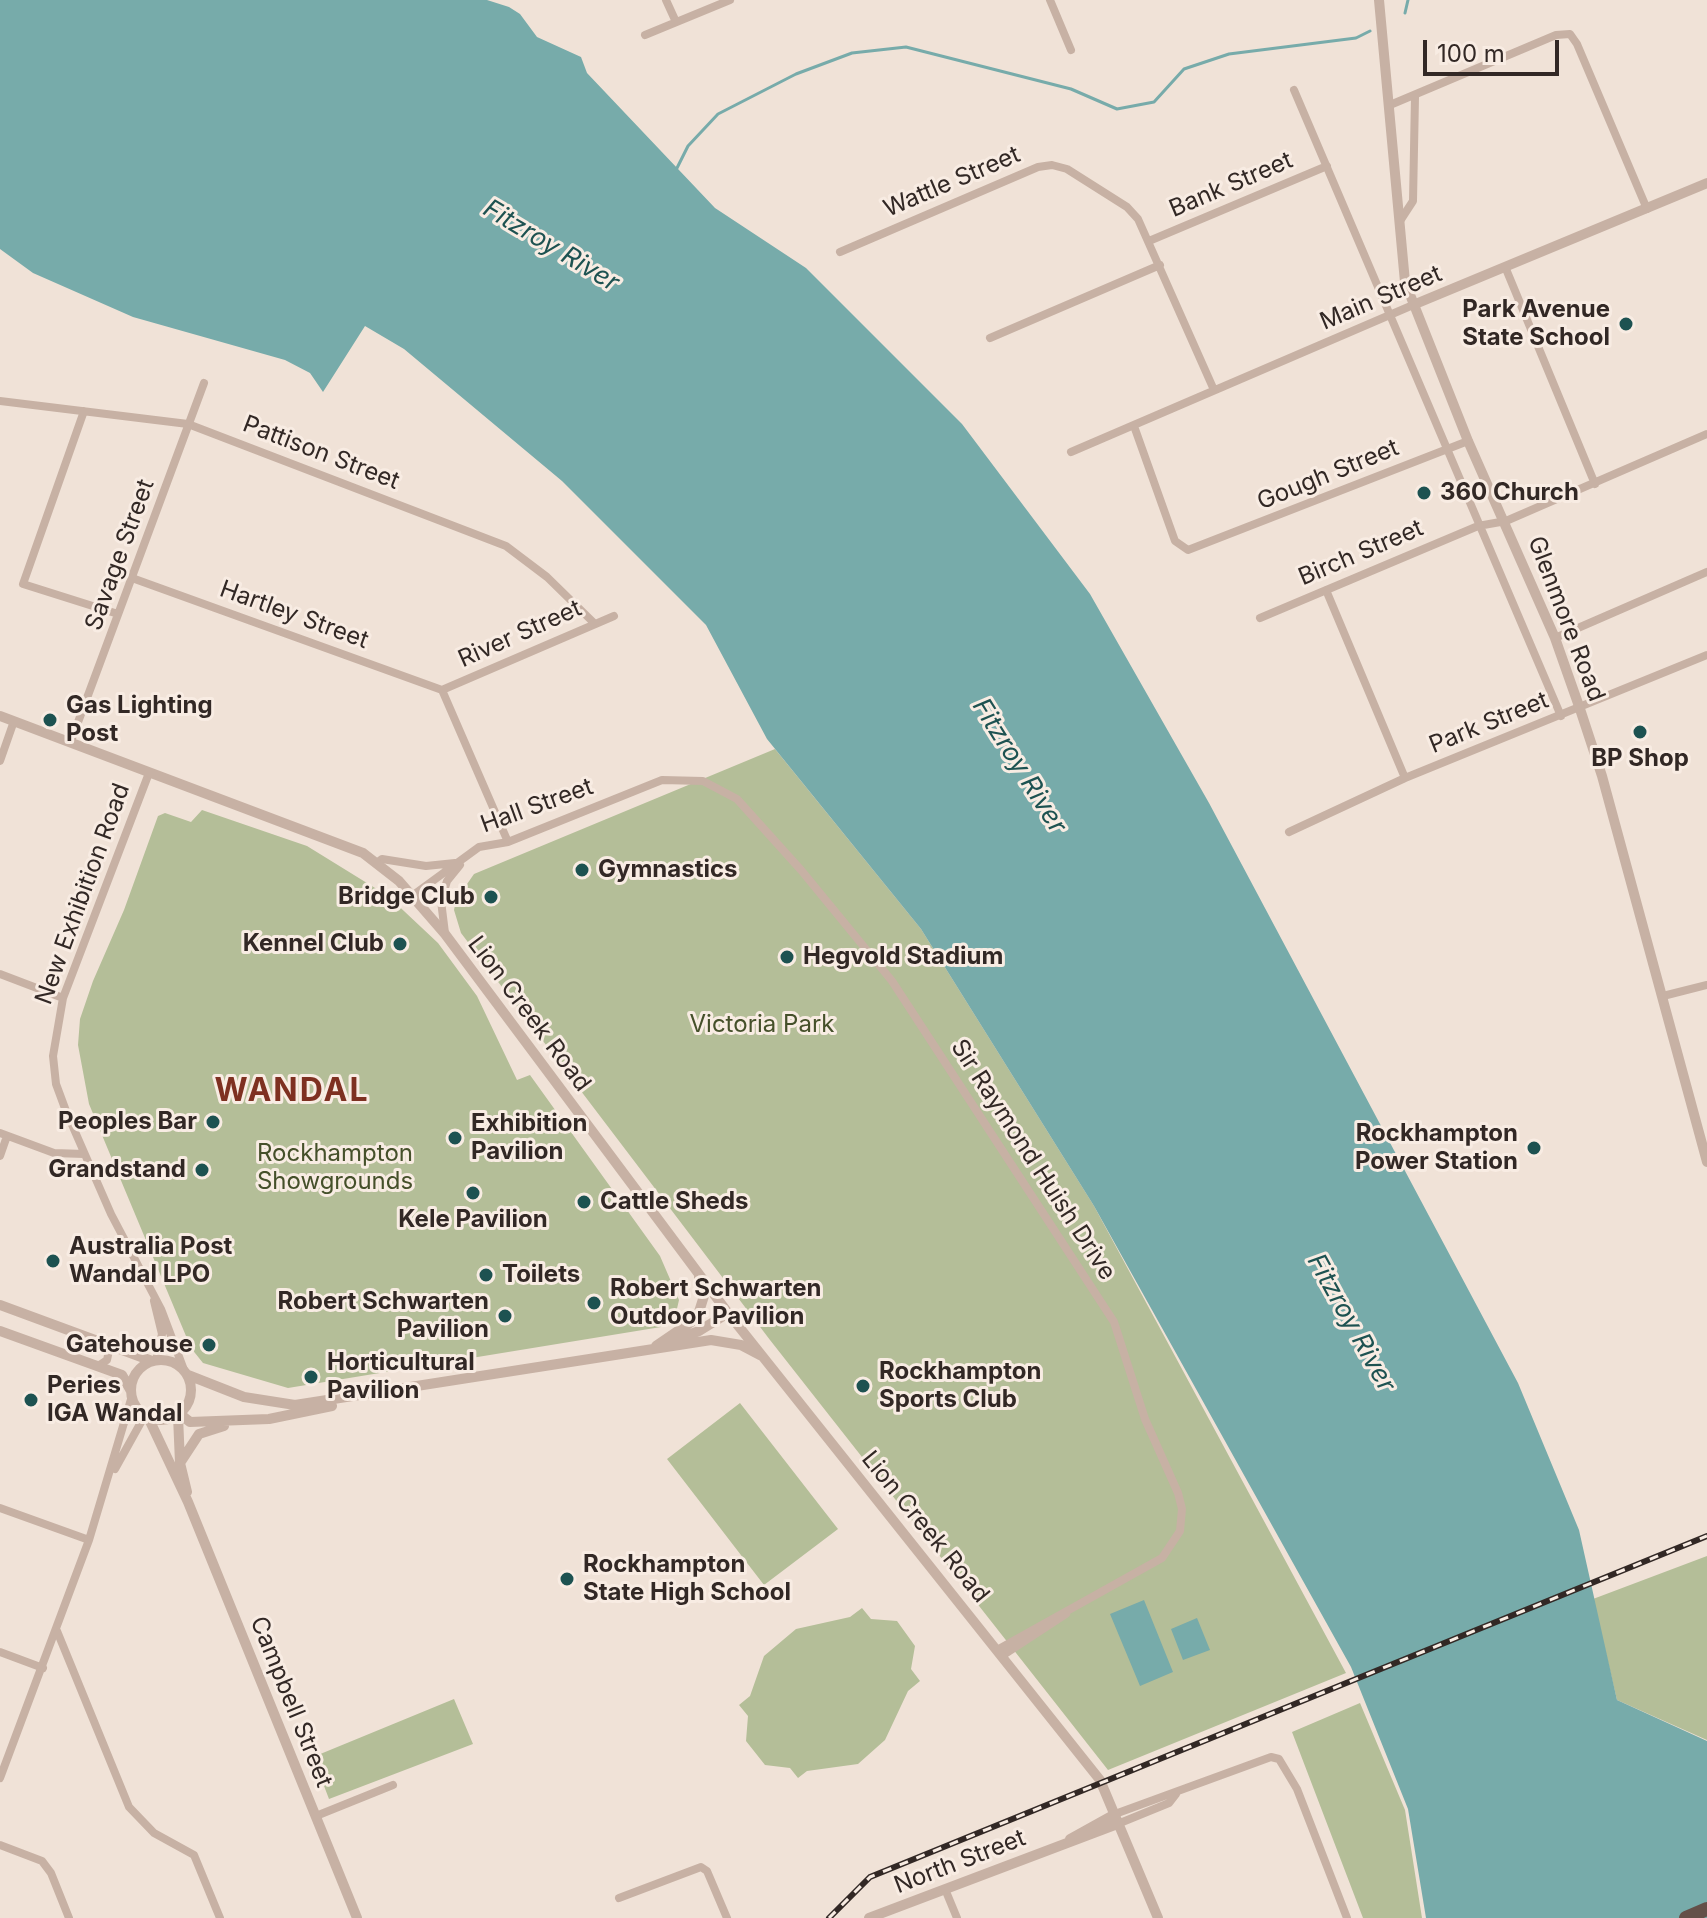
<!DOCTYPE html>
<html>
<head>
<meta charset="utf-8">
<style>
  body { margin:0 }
  #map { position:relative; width:1707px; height:1918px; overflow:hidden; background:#f0e2d7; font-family:Inter,sans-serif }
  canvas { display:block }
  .scale { position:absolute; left:1423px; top:40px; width:136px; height:36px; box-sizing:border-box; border:4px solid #322825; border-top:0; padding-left:10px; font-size:24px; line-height:28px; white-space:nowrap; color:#322825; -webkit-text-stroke:6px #f8ece3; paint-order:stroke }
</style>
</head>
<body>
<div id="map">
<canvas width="1707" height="1918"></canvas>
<div class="scale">100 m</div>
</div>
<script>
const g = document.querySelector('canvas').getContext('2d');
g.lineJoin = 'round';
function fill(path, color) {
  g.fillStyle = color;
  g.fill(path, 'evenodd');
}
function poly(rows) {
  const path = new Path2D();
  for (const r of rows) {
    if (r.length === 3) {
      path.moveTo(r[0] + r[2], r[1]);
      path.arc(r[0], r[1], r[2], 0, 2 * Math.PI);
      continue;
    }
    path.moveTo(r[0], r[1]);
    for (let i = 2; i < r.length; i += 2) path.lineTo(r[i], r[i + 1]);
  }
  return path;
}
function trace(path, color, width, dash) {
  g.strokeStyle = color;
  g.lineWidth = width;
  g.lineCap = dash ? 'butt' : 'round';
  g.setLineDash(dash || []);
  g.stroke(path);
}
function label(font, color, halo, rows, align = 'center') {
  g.font = font + ' Inter,sans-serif';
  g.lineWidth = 6;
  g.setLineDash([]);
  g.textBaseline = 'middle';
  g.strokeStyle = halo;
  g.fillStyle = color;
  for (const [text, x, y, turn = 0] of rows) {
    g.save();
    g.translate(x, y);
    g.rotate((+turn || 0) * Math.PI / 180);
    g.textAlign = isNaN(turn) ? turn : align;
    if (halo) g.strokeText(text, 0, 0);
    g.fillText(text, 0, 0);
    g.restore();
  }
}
const green = poly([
  [775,749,921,929,1094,1206,1346,1673,1108,1770,770,1340,461,933,454,910,456,900,474,874],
  [202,810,307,846,388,896,438,943,477,996,517,1080,530,1075,660,1256,679,1300,676,1313,661,1327,288,1388,203,1363,191,1348,89,1104,78,1045,80,1019,93,981,124,910,158,816,165,813,191,822],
  [740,1403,838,1529,764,1585,667,1459],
  [1707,1556,1707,1740,1617,1700,1593,1599],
  [862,1608,871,1619,897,1621,915,1646,911,1669,920,1681,908,1691,885,1740,858,1764,807,1771,798,1778,790,1768,765,1765,746,1741,748,1716,739,1705,750,1696,764,1656,796,1629,850,1617],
  [454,1699,473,1744,329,1799,313,1757],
  [1360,1703,1405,1810,1422,1918,1363,1918,1292,1732]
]);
const water = poly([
  [0,0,487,0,509,7,520,14,537,37,581,57,587,73,715,208,806,268,962,424,1090,594,1209,803,1518,1383,1579,1530,1617,1700,1707,1741,1707,1918,1426,1918,1408,1809,1351,1667,1094,1206,921,929,767,739,706,625,562,481,404,349,365,326,323,392,310,373,285,360,133,317,33,273,0,249],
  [1144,1600,1173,1672,1140,1686,1110,1614],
  [1197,1618,1210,1650,1183,1660,1171,1629]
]);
const stream = poly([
  [1405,13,1408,0],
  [677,168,688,146,718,114,796,74,852,53,906,47,1071,89,1117,109,1154,102,1184,69,1229,54,1356,38,1370,31]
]);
const minor = poly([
  [666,0,676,22],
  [1050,0,1071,50],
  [645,35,730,0],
  [1294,90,1561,716],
  [1390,105,1556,35,1570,34,1577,44,1647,209],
  [1400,221,1413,201,1415,97],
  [1149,241,1327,166],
  [840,252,1038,167,1052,165,1067,169,1127,207,1138,219,1214,390],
  [1506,269,1595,484],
  [990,338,1160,265],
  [0,401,188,424,506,546,547,577,594,623],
  [84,411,23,584,118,614],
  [1134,426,1175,541,1188,550,1468,441],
  [1071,452,1413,305],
  [132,578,442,690],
  [1326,590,1405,778],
  [1260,618,1478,526,1506,521,1707,434],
  [1555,638,1707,572],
  [442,690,614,616],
  [442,690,508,842],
  [71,741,204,383],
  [0,761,14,721],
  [149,773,63,998,53,1056,56,1084,66,1111,111,1214,161,1309,184,1370],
  [1289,832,1405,778,1707,655],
  [378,862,382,859,426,866,455,863],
  [412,896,479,847,508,842,662,780,703,781,737,799,801,870,892,981,1114,1322,1145,1419,1178,1493,1182,1509,1180,1531,1162,1558,997,1650],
  [445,933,441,901,447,881,460,865],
  [0,974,63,998],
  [1663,996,1707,985],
  [0,1133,54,1153,84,1154],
  [0,1156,7,1136],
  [154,1301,162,1334,156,1360],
  [98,1366,107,1360,110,1346],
  [115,1469,145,1415],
  [0,1508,89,1540],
  [57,1631,129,1807,154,1833,194,1855,220,1918],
  [0,1652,43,1668],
  [1002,1656,1066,1614],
  [0,1778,89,1540,132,1396],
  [1115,1814,1271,1757,1279,1759,1297,1789,1347,1918],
  [316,1816,393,1785],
  [1120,1823,1169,1803,1176,1794],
  [0,1845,42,1861,51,1873,69,1918],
  [945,1889,957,1918],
  [619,1898,701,1867,707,1871,727,1918]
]);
const tertiary = poly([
  [1379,0,1405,282,1468,441,1555,638,1580,709,1602,776,1707,1162],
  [1413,305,1707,183],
  [0,716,363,853,399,881,445,934,728,1313,1100,1780,1158,1918],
  [0,1305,152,1361],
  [0,1331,122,1375,131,1391],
  [672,1341,699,1331,728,1313],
  [656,1346,697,1318,704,1296,699,1277],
  [161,1390,30],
  [188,1375,244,1397,295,1405,711,1340,741,1345,760,1355],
  [180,1414,190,1422,269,1419,332,1406],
  [178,1416,180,1463,187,1492],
  [148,1417,188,1502,357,1918],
  [180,1463,199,1434,224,1426],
  [1070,1839,1115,1814],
  [869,1918,1120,1823]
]);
const trunk = poly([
  [1686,1918,1707,1909]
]);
const rail = poly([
  [829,1918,870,1877,1707,1536]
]);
const markers = [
  [1626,324,8,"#1d5251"],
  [1424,493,8,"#1d5251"],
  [50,720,8,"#1d5251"],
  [1640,732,8,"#1d5251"],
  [582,870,8,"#1d5251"],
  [491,897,8,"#1d5251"],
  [400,944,8,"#1d5251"],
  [787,957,8,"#1d5251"],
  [213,1122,8,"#1d5251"],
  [455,1138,8,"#1d5251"],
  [1534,1148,8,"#1d5251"],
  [202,1170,8,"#1d5251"],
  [473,1193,8,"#1d5251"],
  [584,1202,8,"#1d5251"],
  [53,1261,8,"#1d5251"],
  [486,1275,8,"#1d5251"],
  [594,1303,8,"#1d5251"],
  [505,1316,8,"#1d5251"],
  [209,1345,8,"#1d5251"],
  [311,1377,8,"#1d5251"],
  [863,1386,8,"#1d5251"],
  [31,1400,8,"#1d5251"],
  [567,1579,8,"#1d5251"]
];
const streetNames = [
  ["Wattle Street",952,182,-23],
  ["Bank Street",1231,185,-23],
  ["Main Street",1381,298,-23],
  ["Pattison Street",321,453,21],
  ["Gough Street",1328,475,-22],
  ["Birch Street",1361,553,-23],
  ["Savage Street",120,555,-70],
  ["Hartley Street",294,615,20],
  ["Glenmore Road",1566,619,69],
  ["River Street",520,634,-24],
  ["Park Street",1489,723,-22],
  ["Hall Street",537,806,-20],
  ["New Exhibition Road",83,894,-70],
  ["Lion Creek Road",529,1014,53],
  ["Sir Raymond Huish Drive",1033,1160,57],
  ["Lion Creek Road",925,1527,51],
  ["Campbell Street",291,1702,68],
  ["North Street",960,1862,-21]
];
const poiNames = [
  ["Park Avenue",1610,310,"right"],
  ["State School",1610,338,"right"],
  ["360 Church",1440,493],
  ["Gas Lighting",66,706],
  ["Post",66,734],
  ["BP Shop",1640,759,"center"],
  ["Gymnastics",598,870],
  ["Bridge Club",475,897,"right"],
  ["Kennel Club",384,944,"right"],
  ["Hegvold Stadium",803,957],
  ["Peoples Bar",197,1122,"right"],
  ["Exhibition",471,1124],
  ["Pavilion",471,1152],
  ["Rockhampton",1518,1134,"right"],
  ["Power Station",1518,1162,"right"],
  ["Grandstand",186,1170,"right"],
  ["Cattle Sheds",600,1202],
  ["Kele Pavilion",473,1220,"center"],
  ["Australia Post",69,1247],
  ["Wandal LPO",69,1275],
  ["Toilets",502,1275],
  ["Robert Schwarten",610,1289],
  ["Outdoor Pavilion",610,1317],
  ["Robert Schwarten",489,1302,"right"],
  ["Pavilion",489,1330,"right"],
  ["Gatehouse",193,1345,"right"],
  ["Horticultural",327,1363],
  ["Pavilion",327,1391],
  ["Rockhampton",879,1372],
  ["Sports Club",879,1400],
  ["Peries",47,1386],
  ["IGA Wandal",47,1414],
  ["Rockhampton",583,1565],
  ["State High School",583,1593]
];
const parkNames = [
  ["Victoria Park",762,1025],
  ["Rockhampton",335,1154],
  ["Showgrounds",335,1182]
];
const waterNames = [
  ["Fitzroy River",551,246,31],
  ["Fitzroy River",1019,766,58],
  ["Fitzroy River",1351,1323,61]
];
const districtNames = [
  ["WANDAL",292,1091]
];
fill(green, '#b4be98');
fill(water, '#77abaa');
trace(stream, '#77abaa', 3);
trace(minor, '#c7b1a4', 8);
trace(tertiary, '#c7b1a4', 10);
trace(trunk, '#645049', 14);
trace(rail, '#322825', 6);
trace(rail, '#f8ece3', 3, [9]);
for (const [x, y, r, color] of markers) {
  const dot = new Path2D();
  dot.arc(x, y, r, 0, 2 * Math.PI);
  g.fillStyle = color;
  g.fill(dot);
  trace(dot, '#f8ece3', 3);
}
label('24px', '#322825', '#f8ece3', streetNames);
label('bold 24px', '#322825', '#f8ece3', poiNames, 'left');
label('24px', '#45502a', '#f8ece3', parkNames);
label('italic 26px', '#1d5251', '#f8ece3', waterNames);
g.letterSpacing = '2px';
label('bold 32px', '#7e3021', '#f8ece3', districtNames);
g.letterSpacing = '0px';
</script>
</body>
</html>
